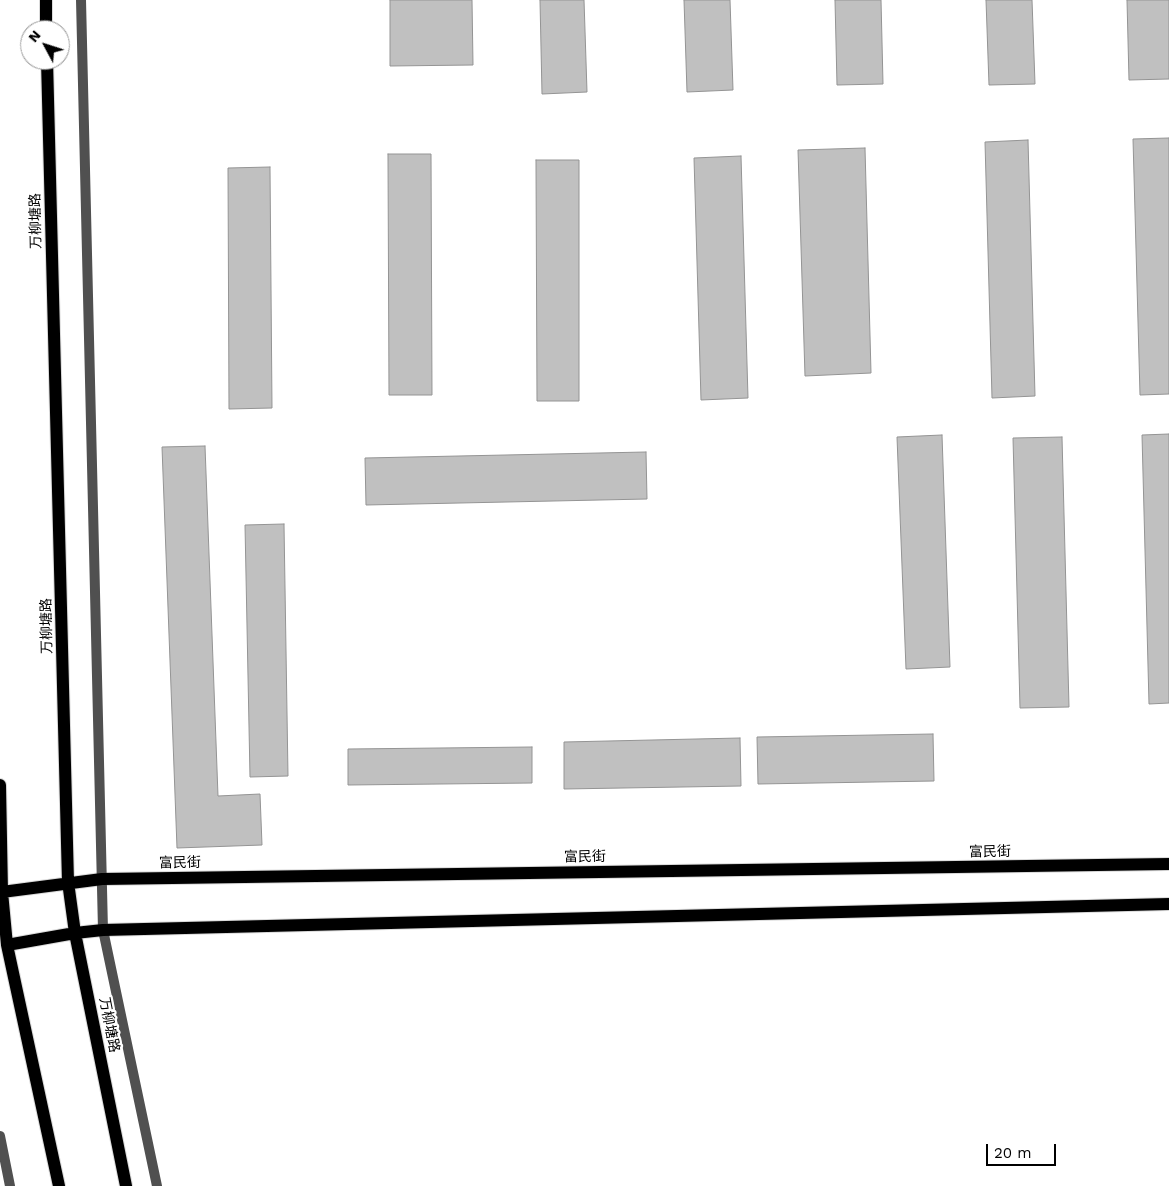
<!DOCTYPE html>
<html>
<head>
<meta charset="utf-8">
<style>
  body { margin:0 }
  #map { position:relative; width:1169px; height:1186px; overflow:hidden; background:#fff; font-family:"Work Sans",sans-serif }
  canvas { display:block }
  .north { position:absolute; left:20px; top:20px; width:50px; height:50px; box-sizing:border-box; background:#fff; border:1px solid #999; border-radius:50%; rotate:310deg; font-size:14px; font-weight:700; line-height:20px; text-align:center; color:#000 }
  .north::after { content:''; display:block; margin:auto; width:18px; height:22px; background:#000; clip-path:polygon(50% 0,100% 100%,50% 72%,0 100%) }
  .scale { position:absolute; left:986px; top:1144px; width:70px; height:22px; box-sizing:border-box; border:2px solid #000; border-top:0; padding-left:6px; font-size:15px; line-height:18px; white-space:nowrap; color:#000; -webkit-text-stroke:4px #fff; paint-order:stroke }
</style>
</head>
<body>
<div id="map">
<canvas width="1169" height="1186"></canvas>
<div class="north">N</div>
<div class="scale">20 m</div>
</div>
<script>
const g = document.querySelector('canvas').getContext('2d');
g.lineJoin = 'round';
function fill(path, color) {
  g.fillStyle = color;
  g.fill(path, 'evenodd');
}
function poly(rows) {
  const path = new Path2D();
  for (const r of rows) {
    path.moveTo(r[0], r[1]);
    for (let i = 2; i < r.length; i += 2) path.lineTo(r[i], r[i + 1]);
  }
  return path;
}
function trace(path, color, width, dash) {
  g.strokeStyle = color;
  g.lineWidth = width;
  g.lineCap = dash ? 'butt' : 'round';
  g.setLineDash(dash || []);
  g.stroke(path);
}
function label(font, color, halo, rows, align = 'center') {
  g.font = font + ' "Work Sans","Noto Sans SC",sans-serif';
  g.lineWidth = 4.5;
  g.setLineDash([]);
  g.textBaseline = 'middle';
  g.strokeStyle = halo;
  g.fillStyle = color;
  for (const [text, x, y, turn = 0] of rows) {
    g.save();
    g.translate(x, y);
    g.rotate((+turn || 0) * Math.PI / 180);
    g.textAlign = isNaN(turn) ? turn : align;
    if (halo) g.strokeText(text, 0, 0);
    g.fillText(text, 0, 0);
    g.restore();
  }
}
const building = poly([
  [390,0,472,0,473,65,390,66,390,0],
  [540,0,584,0,587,92,542,94,540,0],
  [684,0,730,0,733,90,687,92,684,0],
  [835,0,881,0,883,84,837,85,835,0],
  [986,0,1032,0,1035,84,989,85,986,0],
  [1127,0,1169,0,1169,79,1129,80,1127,0],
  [1169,138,1169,394,1140,395,1133,139,1169,138],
  [1028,140,1035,396,992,398,985,142,1028,140],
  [865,148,871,373,805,376,798,150,865,148],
  [388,154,431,154,432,395,389,395,388,154],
  [741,156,748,398,701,400,694,158,741,156],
  [536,160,579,160,579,401,537,401,536,160],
  [270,167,272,408,229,409,228,168,270,167],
  [1169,434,1169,703,1149,704,1142,435,1169,434],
  [942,435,950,667,906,669,897,437,942,435],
  [1062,437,1069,707,1020,708,1013,438,1062,437],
  [205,446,218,796,260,794,262,845,177,848,162,447,205,446],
  [646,452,647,499,366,505,365,458,646,452],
  [284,524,288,776,250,777,245,525,284,524],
  [933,734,934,781,758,784,757,737,933,734],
  [740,738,741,786,564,789,564,742,740,738],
  [532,747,532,783,348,785,348,749,532,747]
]);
const street = poly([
  [81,0,103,930,157,1186],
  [0,1136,10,1186]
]);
const primary = poly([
  [46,0,46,30],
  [47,60,68,882,75,933,126,1186],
  [0,785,2,892,7,945,59,1186],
  [2,892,102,879,1169,864],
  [7,945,75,933,103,930,1169,904]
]);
const streetNames = [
  ["万柳塘路",36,221,-91],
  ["万柳塘路",47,626,-91],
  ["富民街",990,852,-1],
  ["富民街",585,857,-1],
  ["富民街",180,863,-1],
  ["万柳塘路",109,1025,79]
];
fill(building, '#c0c0c0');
trace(building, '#949494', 1);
trace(primary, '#dbdbdb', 14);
trace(street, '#505050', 10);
trace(primary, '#000', 12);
label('14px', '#000', '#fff', streetNames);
</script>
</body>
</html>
